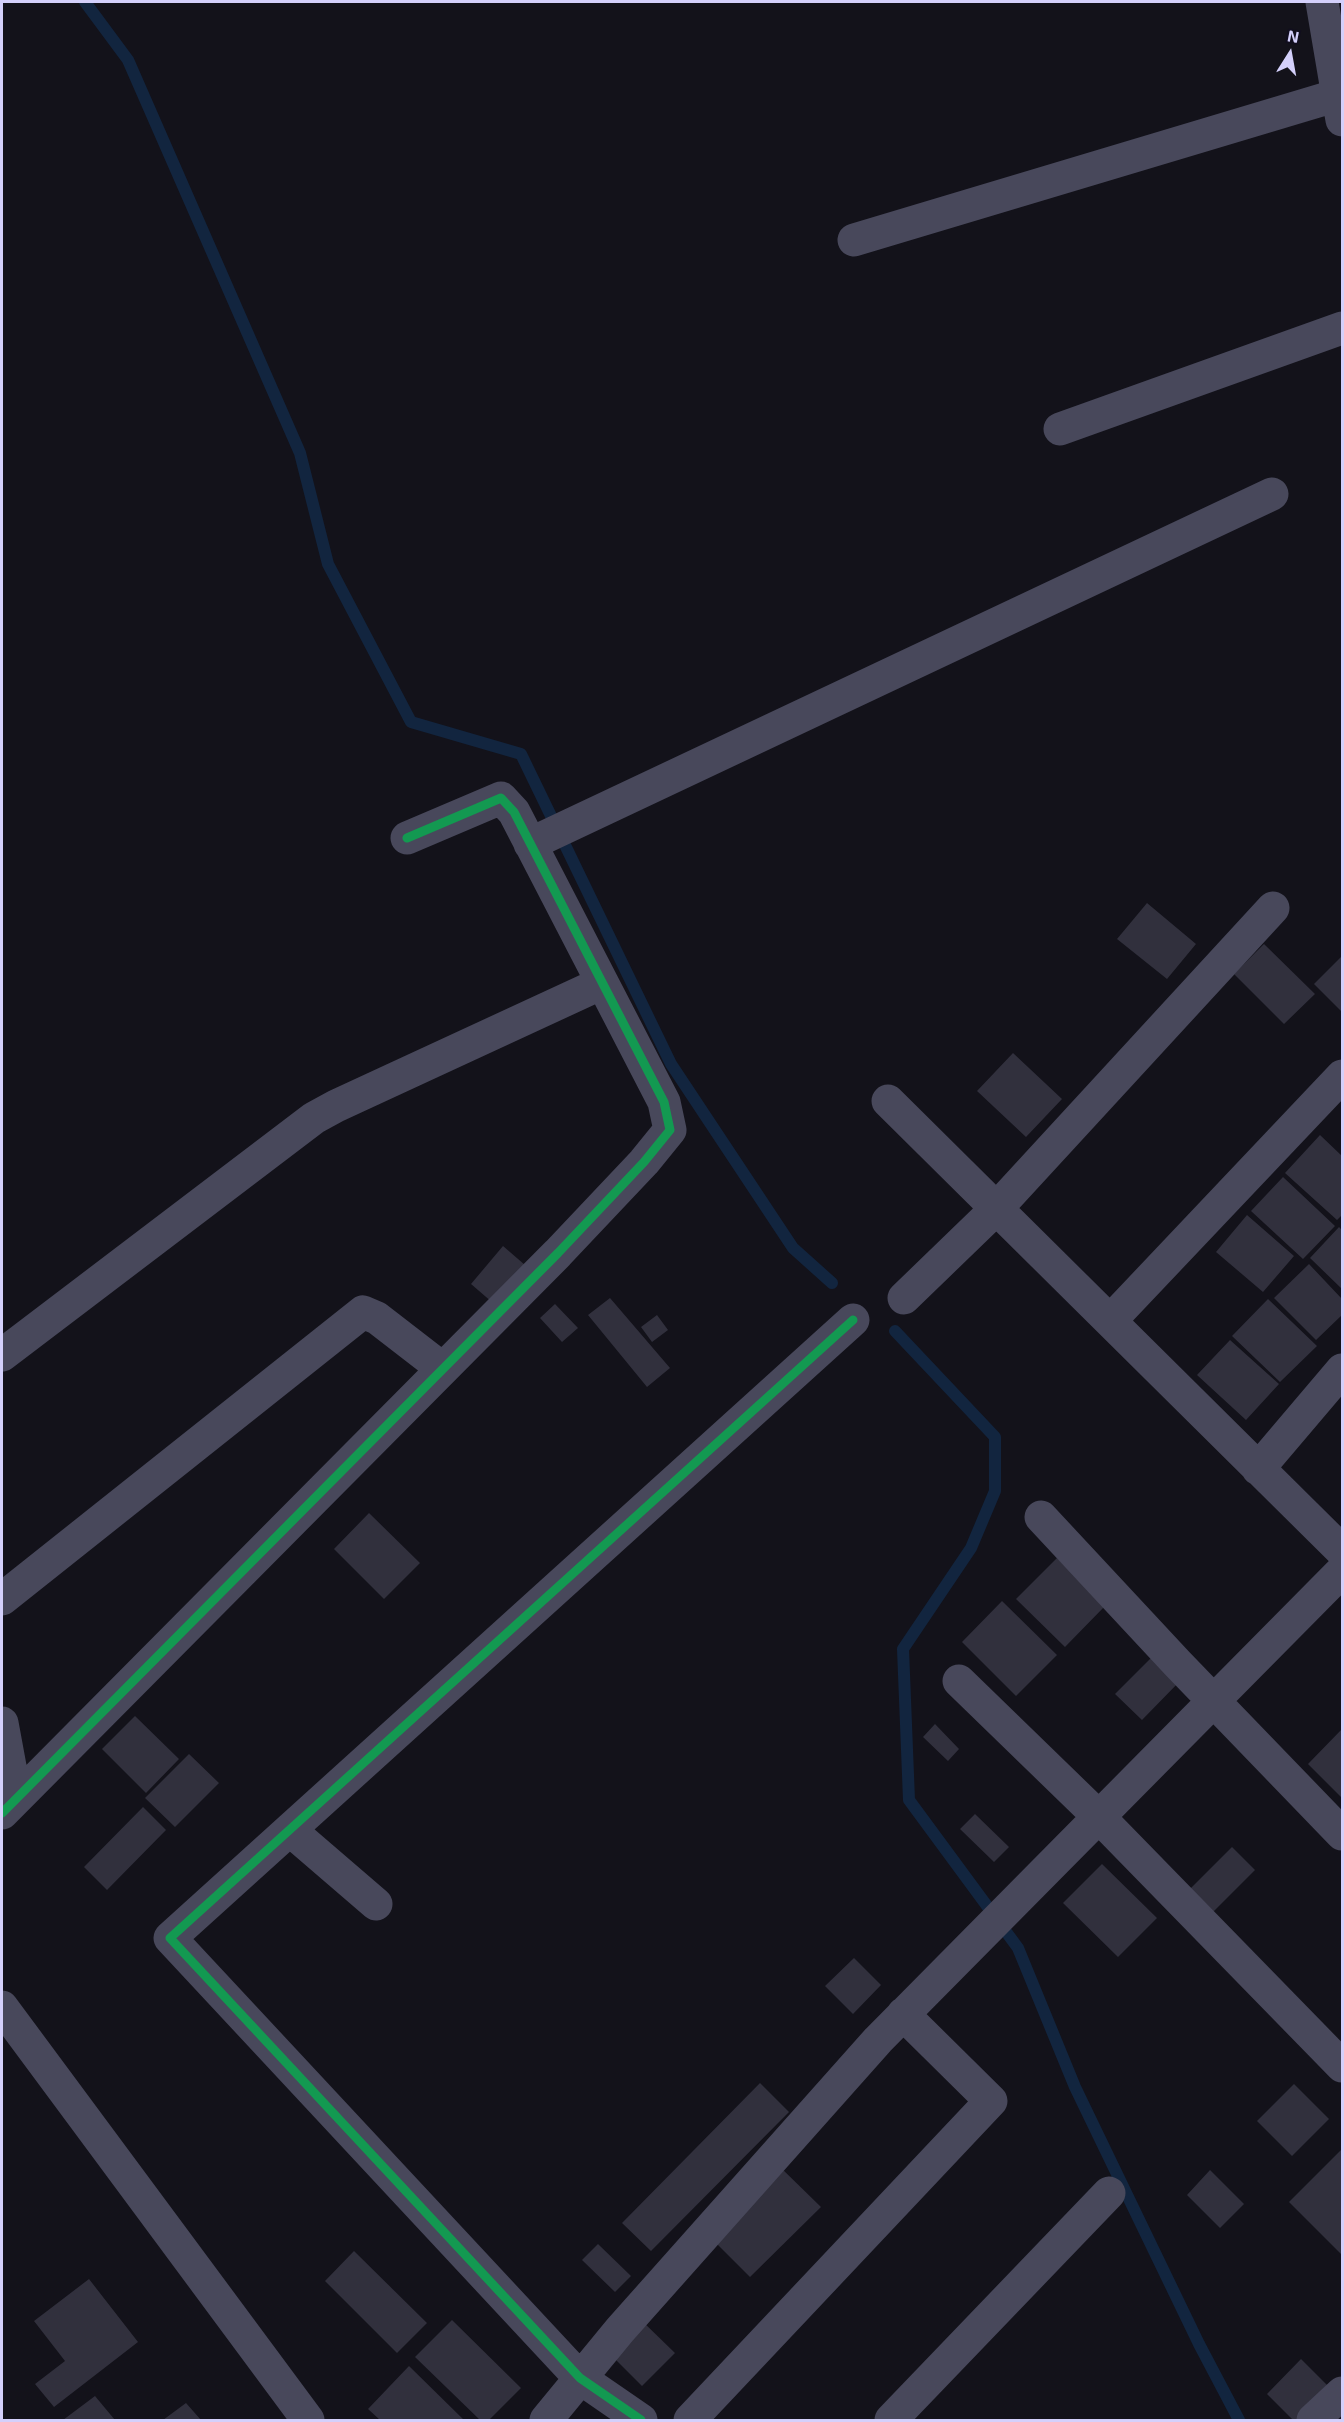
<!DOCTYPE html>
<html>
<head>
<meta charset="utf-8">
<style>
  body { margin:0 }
  #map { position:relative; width:1344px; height:2422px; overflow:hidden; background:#13121a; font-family:"Exo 2",sans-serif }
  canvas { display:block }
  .frame { position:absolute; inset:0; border:3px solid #d4d0fb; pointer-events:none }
  .north { position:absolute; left:1260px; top:24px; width:60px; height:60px; -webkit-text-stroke:4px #110e1e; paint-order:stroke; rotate:11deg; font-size:16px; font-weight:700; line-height:24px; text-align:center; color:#d4d0fb }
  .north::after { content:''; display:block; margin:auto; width:21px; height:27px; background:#d4d0fb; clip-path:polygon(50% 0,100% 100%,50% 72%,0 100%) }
</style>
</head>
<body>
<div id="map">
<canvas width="1344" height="2422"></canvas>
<div class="frame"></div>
<div class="north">N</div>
</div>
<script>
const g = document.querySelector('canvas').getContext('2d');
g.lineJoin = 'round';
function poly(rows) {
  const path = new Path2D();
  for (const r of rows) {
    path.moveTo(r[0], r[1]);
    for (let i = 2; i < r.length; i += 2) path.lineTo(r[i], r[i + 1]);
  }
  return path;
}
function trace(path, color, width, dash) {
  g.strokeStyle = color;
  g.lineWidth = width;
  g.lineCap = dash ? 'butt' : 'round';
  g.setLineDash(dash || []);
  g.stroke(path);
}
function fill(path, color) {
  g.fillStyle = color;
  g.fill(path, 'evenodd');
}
const stream = poly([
  [85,2,128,60,300,453,328,564,411,722,521,754,671,1064,793,1248,832,1283],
  [895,1331,995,1437,995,1491,971,1548,903,1649,909,1800,1018,1948,1075,2087,1199,2344,1239,2420]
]);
const building = poly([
  [1147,903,1196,944,1167,979,1117,939],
  [1264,944,1315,994,1284,1024,1234,974],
  [1342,956,1342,1012,1314,984],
  [1013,1053,1062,1099,1026,1137,977,1091],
  [1320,1135,1342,1156,1342,1215,1337,1220,1285,1173],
  [1283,1177,1335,1226,1303,1259,1251,1211],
  [1247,1215,1294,1256,1263,1292,1216,1252],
  [1339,1227,1342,1230,1342,1289,1310,1258],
  [503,1246,525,1265,493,1303,471,1284],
  [1309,1264,1342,1299,1342,1315,1316,1340,1274,1298],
  [610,1298,670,1368,647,1387,588,1315],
  [1268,1299,1317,1346,1280,1382,1232,1336],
  [555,1304,578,1328,562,1342,540,1318],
  [657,1315,668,1330,652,1342,641,1327],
  [1230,1340,1279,1384,1246,1420,1197,1375],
  [369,1513,420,1563,384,1599,334,1549],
  [1057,1558,1105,1606,1065,1647,1016,1599],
  [1002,1601,1057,1655,1016,1696,962,1642],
  [1156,1653,1182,1679,1142,1720,1115,1694],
  [135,1716,179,1759,146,1793,102,1749],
  [935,1724,959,1749,948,1761,923,1737],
  [1342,1729,1342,1798,1308,1764],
  [189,1754,219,1783,175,1827,145,1798],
  [143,1807,166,1830,107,1890,84,1867],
  [975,1814,1009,1847,994,1862,960,1829],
  [1232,1847,1255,1870,1211,1914,1188,1891],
  [1102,1864,1157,1918,1118,1957,1063,1903],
  [854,1958,881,1985,853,2014,825,1986],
  [760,2083,789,2112,651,2251,622,2223],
  [1294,2084,1329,2119,1292,2156,1257,2121],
  [1342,2149,1342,2255,1289,2202],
  [778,2165,821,2207,750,2277,708,2235],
  [1210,2170,1244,2204,1220,2228,1187,2195],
  [598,2244,631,2276,615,2292,582,2260],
  [354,2251,427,2323,397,2353,325,2281],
  [89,2279,138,2342,54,2407,35,2384,65,2361,34,2321],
  [639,2318,675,2353,642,2386,607,2351],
  [452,2320,521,2388,489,2420,480,2420,415,2357],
  [1301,2359,1330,2388,1297,2420,1293,2420,1267,2394],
  [409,2366,464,2420,380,2420,368,2409],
  [95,2396,115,2420,63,2420],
  [186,2403,201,2420,163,2420]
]);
const minor = poly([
  [1322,2,1342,120],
  [854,240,1338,95],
  [1060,429,1342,328],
  [530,844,1272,494],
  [888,1101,1342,1551],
  [904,1298,996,1209,1273,908],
  [1110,1321,1342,1076],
  [2,1355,314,1118,336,1106,602,983],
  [1258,1469,1342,1370],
  [1041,1517,1177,1663,1342,1834],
  [2,1599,363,1312,377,1318,443,1369],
  [959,1681,1098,1816,1342,2066],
  [2,1723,16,1799],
  [2,1813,558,1253,644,1162,670,1130,664,1102,514,812,501,798,407,838],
  [290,1830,376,1904],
  [2,2007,308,2420],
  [546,2420,620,2330,878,2040,1342,1571],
  [641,2420,580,2378,170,1938,853,1320],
  [690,2420,991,2101,903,2014],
  [891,2420,1109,2193],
  [1313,2420,1342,2393]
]);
const cycleway = poly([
  [2,1813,558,1253,644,1162,670,1130,664,1102,514,812,501,798,407,838],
  [641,2420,580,2378,170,1938,853,1320]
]);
trace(stream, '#12253f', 12);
fill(building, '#31303d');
trace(minor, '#48485b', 33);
trace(cycleway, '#139951', 9);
</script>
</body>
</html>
